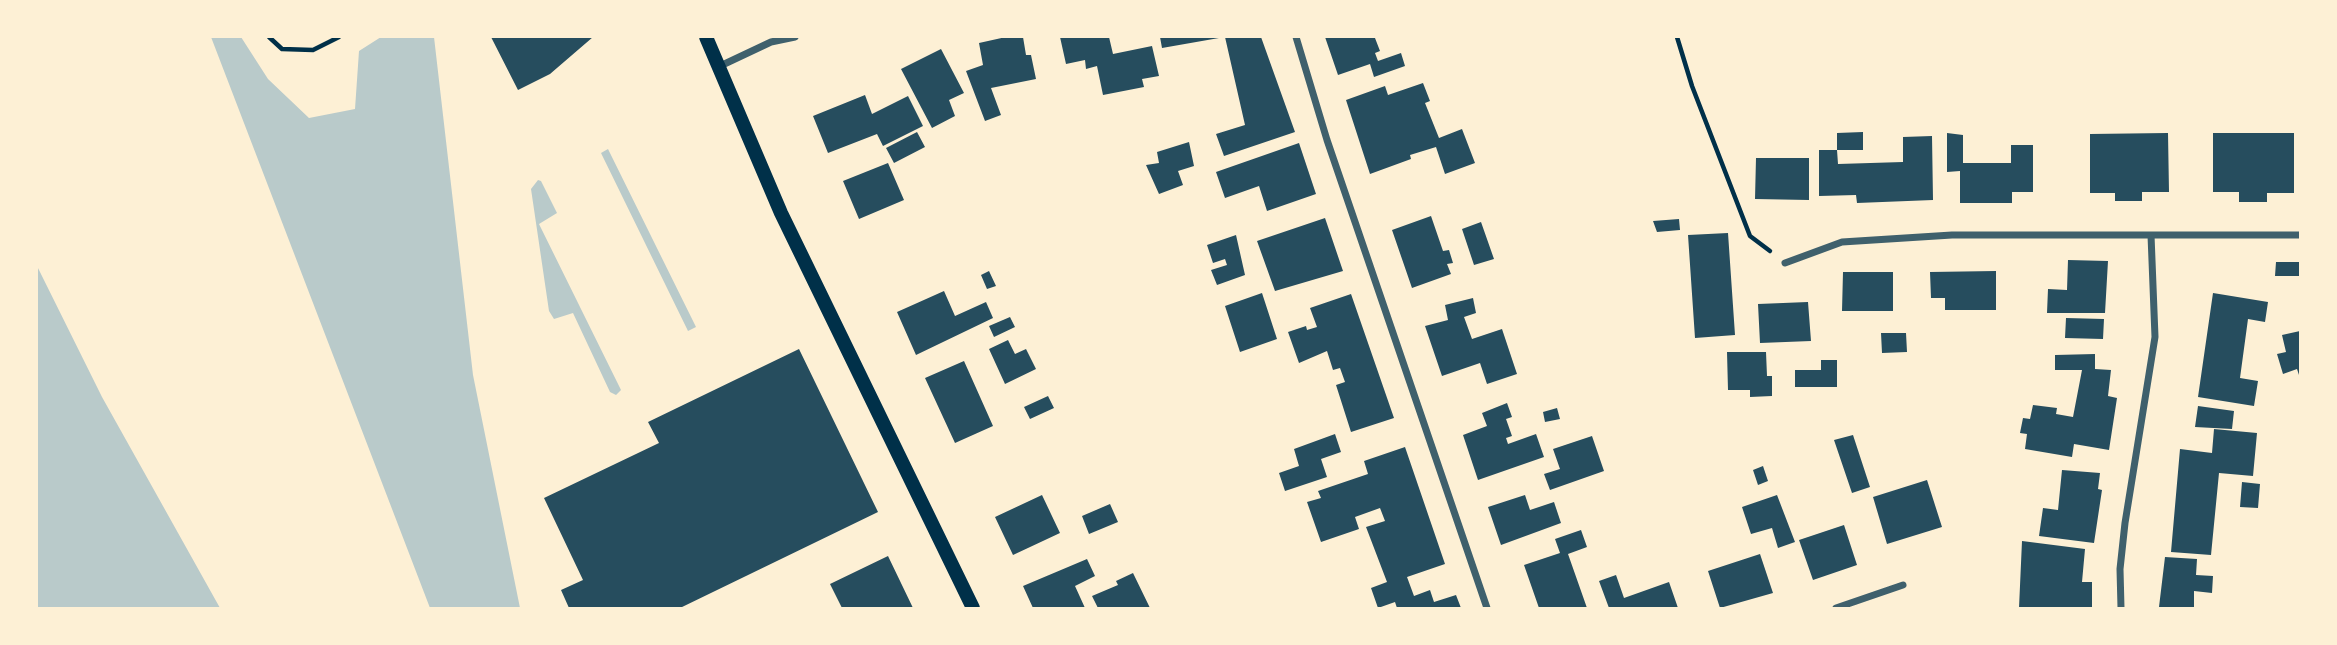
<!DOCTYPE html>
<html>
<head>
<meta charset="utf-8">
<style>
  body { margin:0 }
  #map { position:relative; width:2337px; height:645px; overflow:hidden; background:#fdf0d5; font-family:"Work Sans",sans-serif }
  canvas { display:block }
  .frame { position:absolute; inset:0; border:38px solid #fdf0d5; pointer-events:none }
</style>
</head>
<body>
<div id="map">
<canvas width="2337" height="645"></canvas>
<div class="frame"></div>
</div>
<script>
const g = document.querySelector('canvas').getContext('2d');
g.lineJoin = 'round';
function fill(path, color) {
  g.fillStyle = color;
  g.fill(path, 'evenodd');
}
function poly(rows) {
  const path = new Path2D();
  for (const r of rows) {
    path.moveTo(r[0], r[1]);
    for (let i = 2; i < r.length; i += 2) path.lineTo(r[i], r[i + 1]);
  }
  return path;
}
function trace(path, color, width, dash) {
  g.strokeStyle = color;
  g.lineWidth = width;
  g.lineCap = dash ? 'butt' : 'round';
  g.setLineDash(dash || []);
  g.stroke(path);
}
const green = poly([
  [211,37,241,37,268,79,309,118,355,109,359,51,381,37,434,37,473,375,520,608,430,608],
  [608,149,696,327,688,331,601,153],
  [538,180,541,181,557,213,539,224,621,390,616,395,610,392,573,313,554,319,549,311,531,189],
  [37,266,102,397,220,608,37,608]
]);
const building = poly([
  [491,37,593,37,550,74,518,90],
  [1006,37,1023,37,1026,55,1031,55,1036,79,991,88,1001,115,985,121,966,71,983,65,979,43],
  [1060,37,1109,37,1113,54,1152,46,1159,76,1142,79,1144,87,1103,95,1097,66,1086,69,1085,60,1066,64],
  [1160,37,1219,37,1219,38,1162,48],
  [1225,37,1261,37,1295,132,1224,156,1216,134,1245,125],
  [1325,37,1375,38,1380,51,1375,53,1378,61,1401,53,1405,66,1374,77,1370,64,1338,75],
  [941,49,964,93,949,100,955,116,932,128,901,69],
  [1423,83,1430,101,1425,103,1439,138,1462,129,1475,163,1445,174,1436,147,1410,155,1411,159,1370,174,1346,100,1385,86,1388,95],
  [865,95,872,114,908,96,923,126,883,146,877,134,828,153,813,116],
  [917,132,925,147,894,163,886,148],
  [1863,132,1863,150,1837,150,1837,133],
  [1947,133,1963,135,1963,163,2011,163,2011,145,2033,145,2033,192,2012,192,2012,203,1960,203,1960,171,1947,172],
  [2168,133,2169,192,2142,192,2142,201,2115,201,2115,193,2090,193,2090,134],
  [2213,133,2294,133,2294,193,2267,193,2267,202,2239,202,2239,192,2213,192],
  [1932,136,1933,200,1857,203,1856,195,1819,196,1819,150,1837,150,1838,164,1903,162,1903,137],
  [1189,142,1194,166,1178,171,1183,185,1159,194,1146,165,1159,163,1157,152],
  [1299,143,1316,194,1267,211,1259,186,1225,198,1216,172],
  [1756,158,1809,158,1809,200,1755,199],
  [888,163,904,200,859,219,843,181],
  [1431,216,1443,251,1449,250,1453,263,1447,264,1451,274,1412,288,1392,230],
  [1325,218,1343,271,1275,291,1257,241],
  [1679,219,1680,230,1657,232,1653,221],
  [1481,222,1494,259,1474,265,1462,229],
  [1728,233,1735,335,1695,338,1688,235],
  [1236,235,1245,275,1217,285,1211,270,1227,265,1225,259,1213,263,1207,245],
  [2068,260,2108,261,2105,313,2047,313,2048,289,2067,290],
  [2276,262,2300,262,2300,276,2275,276],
  [989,271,996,286,987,289,981,275],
  [1996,271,1996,310,1945,310,1945,298,1931,298,1930,272],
  [1843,272,1893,272,1893,311,1842,311],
  [944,291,955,316,986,302,993,318,916,355,897,312],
  [1262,293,1277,339,1240,352,1225,306],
  [2213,293,2268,302,2265,322,2248,319,2240,378,2258,381,2254,406,2198,397],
  [1351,294,1394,418,1351,432,1336,385,1345,382,1340,368,1333,370,1327,351,1299,363,1288,332,1306,326,1307,330,1317,327,1310,308],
  [1473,298,1476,313,1464,317,1472,339,1502,329,1517,374,1487,384,1480,363,1442,376,1425,326,1448,320,1445,305],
  [1808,302,1811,341,1760,343,1758,304],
  [1010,317,1015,327,994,337,989,326],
  [2066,318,2104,319,2103,339,2065,338],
  [2300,331,2300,378,2297,369,2283,374,2277,354,2286,352,2282,335],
  [1881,333,1906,333,1907,352,1882,353],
  [1008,340,1015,354,1026,349,1036,369,1005,384,989,349],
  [799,349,878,512,680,608,569,608,561,590,583,580,544,498,659,443,648,422],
  [1727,352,1766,352,1767,376,1772,376,1772,396,1750,397,1750,390,1728,390],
  [2095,354,2095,369,2111,370,2108,396,2117,398,2109,450,2074,444,2072,457,2025,449,2027,434,2020,433,2023,418,2030,419,2033,405,2057,408,2056,414,2073,417,2082,370,2055,370,2055,355],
  [1821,360,1837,360,1837,387,1795,387,1795,370,1821,370],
  [964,361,993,426,955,443,925,378],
  [1048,396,1054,408,1030,419,1024,407],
  [1507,403,1512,417,1506,419,1512,436,1506,438,1508,444,1536,434,1544,457,1478,480,1463,435,1487,426,1482,413],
  [2198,406,2234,411,2232,429,2195,427],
  [1557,408,1560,419,1545,422,1543,412],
  [2214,429,2257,433,2253,476,2219,473,2211,555,2171,552,2180,449,2212,453],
  [1335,434,1341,452,1321,459,1327,477,1285,491,1279,473,1299,466,1294,449],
  [1853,435,1870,487,1852,493,1834,440],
  [1592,436,1604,471,1550,490,1544,474,1560,469,1553,449],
  [1405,447,1445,564,1407,577,1414,596,1430,590,1434,602,1456,595,1461,608,1397,608,1395,602,1378,608,1371,588,1387,582,1366,527,1385,521,1380,508,1355,517,1359,529,1321,542,1307,502,1321,498,1318,491,1368,474,1364,461],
  [1763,466,1768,481,1758,485,1753,470],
  [2062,470,2100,473,2098,489,2102,490,2094,543,2039,536,2043,508,2058,510],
  [1927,480,1942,527,1887,544,1873,497],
  [2242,482,2260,484,2258,508,2240,507],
  [1042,495,1060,533,1013,555,995,517],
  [1525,495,1530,510,1554,502,1561,523,1501,545,1488,507],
  [1777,495,1795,542,1778,548,1772,528,1751,534,1742,507],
  [1110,504,1118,522,1089,534,1082,516],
  [1844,525,1857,565,1813,580,1799,540],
  [1581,530,1587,547,1568,554,1587,608,1539,608,1524,565,1560,553,1555,539],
  [2022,541,2085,549,2082,582,2092,582,2092,608,2019,608],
  [1760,554,1773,593,1720,608,1708,571],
  [888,556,913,608,842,608,830,584],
  [2165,557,2197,559,2196,575,2213,576,2212,593,2194,591,2194,608,2159,607],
  [1087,559,1095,576,1075,586,1085,608,1033,608,1023,586],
  [1133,573,1150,608,1098,608,1092,596,1118,585,1116,581],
  [1616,575,1624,598,1669,582,1678,608,1609,608,1599,581]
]);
const path = poly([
  [269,37,282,49,313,50,339,37],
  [1677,37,1692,86,1750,236,1770,251]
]);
const minor = poly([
  [1296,37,1327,140,1487,608],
  [718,67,771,42,795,37],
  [1785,263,1842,242,1952,235,2151,235],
  [1836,608,1903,585],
  [2121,608,2120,569,2125,523,2155,337,2151,235,2300,235]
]);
const secondary = poly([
  [706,37,781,213,973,608]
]);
fill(green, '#b9caca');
fill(building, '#264d5e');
trace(path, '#003049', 4.5);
trace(minor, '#3f606c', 7);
trace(secondary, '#003049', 14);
</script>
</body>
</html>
